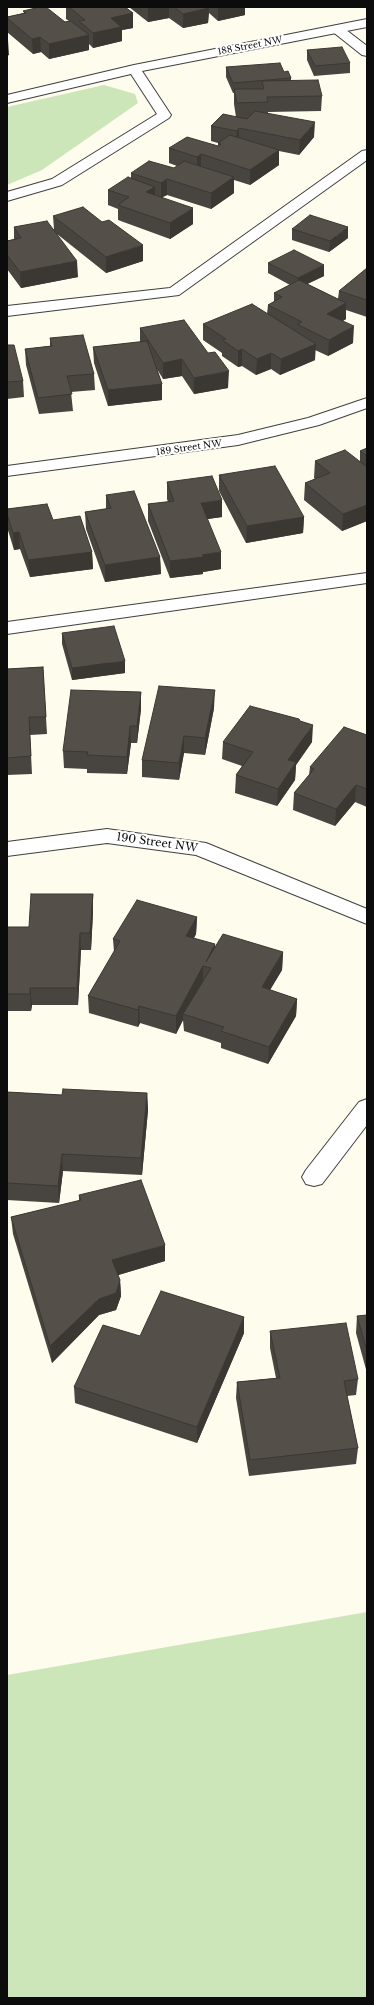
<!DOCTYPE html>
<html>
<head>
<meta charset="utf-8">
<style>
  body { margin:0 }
  #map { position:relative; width:374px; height:2005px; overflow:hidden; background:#fefced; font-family:"Libre Baskerville",serif }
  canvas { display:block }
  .frame { position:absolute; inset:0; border:8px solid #0c0c0c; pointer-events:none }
</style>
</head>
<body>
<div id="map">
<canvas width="374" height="2005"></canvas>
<div class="frame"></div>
</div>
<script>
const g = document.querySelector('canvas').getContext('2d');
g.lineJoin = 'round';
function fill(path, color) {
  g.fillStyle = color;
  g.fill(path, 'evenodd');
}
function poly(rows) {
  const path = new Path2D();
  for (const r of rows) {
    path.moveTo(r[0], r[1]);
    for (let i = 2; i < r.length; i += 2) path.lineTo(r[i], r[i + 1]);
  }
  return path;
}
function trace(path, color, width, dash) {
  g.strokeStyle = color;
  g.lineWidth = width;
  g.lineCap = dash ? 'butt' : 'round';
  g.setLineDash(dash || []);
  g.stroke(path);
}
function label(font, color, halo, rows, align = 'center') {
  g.font = font + ' "Libre Baskerville",serif';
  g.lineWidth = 4;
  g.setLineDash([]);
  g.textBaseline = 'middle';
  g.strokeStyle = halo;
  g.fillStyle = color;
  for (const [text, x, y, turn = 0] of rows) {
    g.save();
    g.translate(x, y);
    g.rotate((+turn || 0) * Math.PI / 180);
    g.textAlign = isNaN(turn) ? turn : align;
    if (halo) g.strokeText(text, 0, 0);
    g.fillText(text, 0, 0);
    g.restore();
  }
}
const green = poly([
  [104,85,135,94,138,103,42,170,7,185,7,107],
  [367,1612,367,1998,7,1998,7,1675]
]);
const service = poly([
  [337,25,341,26,367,46,367,56,362,55,333,32,331,29,337,25],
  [367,150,367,160,179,295,7,316,7,306,170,288,362,151,367,150],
  [367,573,367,583,7,634,7,622,367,573]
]);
const minor = poly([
  [367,19,367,27,142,71,171,115,169,118,62,185,7,201,7,192,52,179,157,114,131,74,7,103,7,95,134,65,367,19],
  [107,829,206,843,367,909,367,924,196,855,107,843,7,856,7,842,107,829],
  [367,1099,367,1125,322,1184,314,1186,306,1184,302,1177,306,1170,359,1102,367,1099]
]);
const tertiary = poly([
  [367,398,367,408,319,425,238,445,7,476,7,466,238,435,308,418,367,398]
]);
const wall = poly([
  [66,7,125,7,133,13,133,28,122,30,122,41,93,48,89,44,89,50,49,59,41,52,33,54,7,32,7,17,24,13,23,11,65,22,69,21,66,19],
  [129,7,245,7,245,15,218,21,209,13,208,23,183,28,169,18,148,22],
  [307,50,350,63,350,73,314,76,307,60],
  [226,67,284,72,291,78,291,80,322,96,321,111,268,112,268,113,314,137,299,155,279,151,279,165,250,185,234,180,234,193,211,209,167,195,162,197,193,224,170,239,118,220,118,209,108,205,108,190,131,178,131,173,174,168,177,166,169,163,169,148,218,146,218,143,211,141,211,126,236,117,234,104,234,93,233,93,226,77],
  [53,216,143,261,106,273,57,234,78,277,21,288,7,269,7,241,14,239,14,227,54,229],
  [292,229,348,238,329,252,292,240],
  [367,256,367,317,346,310,346,319,343,321,353,343,328,356,315,350,315,360,280,375,271,369,256,375,242,366,238,367,222,356,222,353,203,340,203,324,267,314,268,305,274,302,274,293,290,285,268,273,268,263,324,265,324,276,307,284,338,299,339,291,366,269],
  [140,328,228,388,194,394,182,376,163,379,157,369,162,384,162,400,108,406,94,363,93,347,140,342],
  [50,338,94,374,95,390,71,392,73,411,39,414,26,365,25,349,50,346],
  [7,345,23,381,24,397,7,399],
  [367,448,367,521,342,531,304,500,305,483,315,479,314,478,315,461,360,461,360,451],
  [219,475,304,517,303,533,246,543,219,491],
  [167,482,222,517,207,519,221,569,203,572,203,574,170,578,148,521,148,504,168,502,167,499],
  [106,495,160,557,161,574,105,582,86,529,85,512,106,509],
  [7,509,53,520,92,552,93,569,30,577,20,549,14,550,7,527],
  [62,633,125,673,72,680,62,644],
  [43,667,47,734,30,735,32,774,7,775,7,669],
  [141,692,141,709,137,743,131,743,127,774,87,773,87,769,64,768,63,751],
  [214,708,205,755,184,753,179,780,142,777,142,760],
  [300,721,312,742,296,765,295,780,277,806,235,793,236,775,242,766,222,759,223,742],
  [367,735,367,807,355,802,335,826,293,810,294,793,309,775,310,767],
  [93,894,93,912,91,950,81,950,78,1005,32,1005,31,1011,7,1011,7,927,29,927],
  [197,917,196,934,194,938,215,948,283,952,282,970,270,990,297,999,296,1016,268,1064,221,1048,221,1043,184,1031,183,1020,176,1034,140,1023,138,1027,89,1013,88,996,114,952,113,939],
  [7,1092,62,1095,147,1093,148,1110,142,1175,63,1171,59,1203,7,1200],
  [79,1195,165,1261,118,1275,120,1280,121,1296,116,1310,99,1315,52,1363,13,1234,11,1217,79,1201],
  [367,1315,367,1373,356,1333,357,1316],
  [244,1317,244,1333,197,1443,75,1403,74,1387,140,1336],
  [270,1331,358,1379,356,1395,347,1396,358,1448,356,1464,249,1476,236,1398,237,1382,276,1378,270,1348]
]);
const shadedWall = poly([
  [151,7,169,7,169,18,148,22,148,8],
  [218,7,245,7,245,15,218,21],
  [209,8,208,23,183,28,183,14],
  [133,13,133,28,122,30,122,41,93,48,93,33,111,18],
  [89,35,89,50,49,59,49,44],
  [40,37,41,52,33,54,32,39],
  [8,40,9,55,7,56,7,41],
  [315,122,314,137,299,155,300,140],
  [239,128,239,143,236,146,237,131],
  [279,150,279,165,250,185,250,170],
  [201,154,201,170,197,172,197,157],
  [234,177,234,193,211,209,211,193],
  [167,179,167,195,161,198,161,183],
  [155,187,155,202,146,192],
  [193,208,193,224,170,239,170,223],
  [348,227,348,238,329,252,330,241],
  [143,245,143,261,106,273,106,257],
  [77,261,78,277,21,288,20,272],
  [324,265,324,276,297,289,298,278],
  [346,303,346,319,326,330,327,314],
  [354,326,353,343,328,356,329,340],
  [316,344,315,360,280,375,281,359],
  [242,349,242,366,238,367,238,351],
  [271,353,271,369,256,375,257,359],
  [182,359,182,376,163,379,163,363],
  [229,371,228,388,194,394,194,378],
  [162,384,162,400,108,406,108,390],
  [222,500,222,517,201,520,201,503],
  [367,505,367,521,342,531,343,514],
  [304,517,303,533,246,543,247,526],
  [19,532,20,549,14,550,13,533],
  [92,552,93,569,30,577,28,560],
  [221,552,221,569,203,572,203,574,170,578,170,561,202,555],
  [160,557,161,574,105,582,105,565],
  [125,661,125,673,72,680,72,668],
  [215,690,214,708,205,755,205,738],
  [141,692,141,709,137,743,137,726],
  [313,725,312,742,296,765,295,780,277,806,278,789,288,760],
  [130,726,131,743,127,774,127,757],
  [184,736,184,753,179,780,179,763],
  [356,785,355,802,335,826,336,809],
  [93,894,93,912,91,950,90,933],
  [197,917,196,934,186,953,186,936],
  [80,933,81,950,78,1005,77,988],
  [215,944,215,961,206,962],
  [283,952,282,970,261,1005,262,987],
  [203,966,203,983,183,1014,183,1020,176,1034,176,1016],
  [30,988,32,1005,31,1011,30,994],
  [297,999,296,1016,268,1064,269,1047],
  [139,1006,140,1023,138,1027,138,1010],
  [147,1093,148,1110,142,1175,141,1158],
  [62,1154,63,1171,59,1203,58,1186],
  [165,1245,165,1261,112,1277,112,1260],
  [120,1280,121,1296,116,1310,99,1315,52,1363,50,1346,99,1299],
  [244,1317,244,1333,197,1443,197,1427]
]);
const building = poly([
  [40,7,46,7,65,22,71,21,89,35,49,44,40,37,32,39,7,18,7,17,26,13,23,11,40,7],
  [69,7,125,7,133,13,111,18,121,27,93,33,79,21,85,20,69,7],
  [174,7,207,7,209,8,183,14,174,7],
  [342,47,350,63,315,66,307,50,342,47],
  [280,63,284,72,288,71,291,78,233,83,226,67,280,63],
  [318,80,322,96,267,97,268,102,237,103,234,89,264,89,262,81,318,80],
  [255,111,315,122,300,140,239,128,237,131,211,126,223,114,247,119,255,111],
  [230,135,279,150,250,170,201,154,197,157,169,148,187,137,218,146,221,144,218,143,230,135],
  [149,161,174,168,184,161,234,177,211,193,167,179,161,183,131,173,149,161],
  [128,177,155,187,146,192,193,208,170,223,118,205,129,197,108,190,128,177],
  [83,207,102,222,109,220,143,245,106,257,53,216,83,207],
  [310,215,348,227,330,241,292,229,310,215],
  [47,221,77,261,20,272,7,255,7,241,21,238,14,227,47,221],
  [294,250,324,265,298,278,268,263,294,250],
  [367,268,367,300,339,291,367,268],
  [299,280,346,303,327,314,354,326,329,340,297,324,302,322,268,305,282,297,274,293,299,280],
  [252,304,316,344,281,359,271,353,257,359,242,349,238,351,222,340,226,339,203,324,252,304],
  [184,320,208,353,215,352,229,371,194,378,182,359,163,363,140,328,184,320],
  [83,335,94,374,67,376,72,394,38,398,25,349,52,346,50,338,83,335],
  [147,341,162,384,108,390,93,347,147,341],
  [7,345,14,345,23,381,7,382,7,345],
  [367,448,367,456,360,451,367,448],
  [345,450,367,467,367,475,366,475,367,476,367,505,343,514,305,483,330,473,315,461,345,450],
  [275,466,304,517,247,526,219,475,275,466],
  [212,476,222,500,201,503,221,552,202,555,204,557,170,561,148,504,174,501,167,482,212,476],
  [134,491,160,557,105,565,85,512,111,508,106,495,134,491],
  [47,504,53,520,80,516,92,552,28,560,19,532,13,533,7,514,7,509,47,504],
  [114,626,125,661,72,668,62,633,114,626],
  [43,667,46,717,29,717,31,756,7,758,7,669,43,667],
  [159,686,215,690,205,738,184,736,179,763,142,760,159,686],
  [71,690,141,692,137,726,130,726,127,757,87,755,88,752,63,751,71,690],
  [250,706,299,719,300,721,313,725,288,760,296,762,278,789,236,775,253,752,223,742,250,706],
  [344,727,367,735,367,789,356,785,336,809,294,793,314,769,310,767,344,727],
  [31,894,93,894,90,933,80,933,77,988,30,988,30,994,7,994,7,927,29,927,31,894],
  [137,900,197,917,186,936,215,944,206,962,223,934,283,952,262,987,297,999,269,1047,221,1031,224,1027,183,1014,211,968,203,966,176,1016,139,1006,138,1010,88,996,120,941,113,939,137,900],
  [63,1089,147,1093,141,1158,62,1154,58,1186,7,1183,7,1092,62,1095,63,1089],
  [141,1180,165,1245,112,1260,120,1280,116,1293,99,1299,50,1346,11,1217,81,1200,79,1195,141,1180],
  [161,1291,244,1317,197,1427,74,1387,103,1325,140,1336,161,1291],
  [367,1315,367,1351,357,1316,367,1315],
  [346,1323,358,1379,344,1381,358,1448,250,1460,237,1382,280,1378,270,1331,346,1323]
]);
const farStreetnames = [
  ["188 Street NW",250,46,-11],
  ["189 Street NW",189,448,-8]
];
const streetNames = [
  ["190 Street NW",157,843,8]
];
fill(green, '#cde6b9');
trace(service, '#3f3f3f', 2);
trace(minor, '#3f3f3f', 2);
trace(tertiary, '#3f3f3f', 2);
fill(service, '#fff');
fill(minor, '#fff');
fill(tertiary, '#fff');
fill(wall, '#48443f');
fill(shadedWall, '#3b3733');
fill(building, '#544f49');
trace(building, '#3b3733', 1);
label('9px', '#0c0c0c', '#fff', farStreetnames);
label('11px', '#0c0c0c', '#fff', streetNames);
</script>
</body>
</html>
